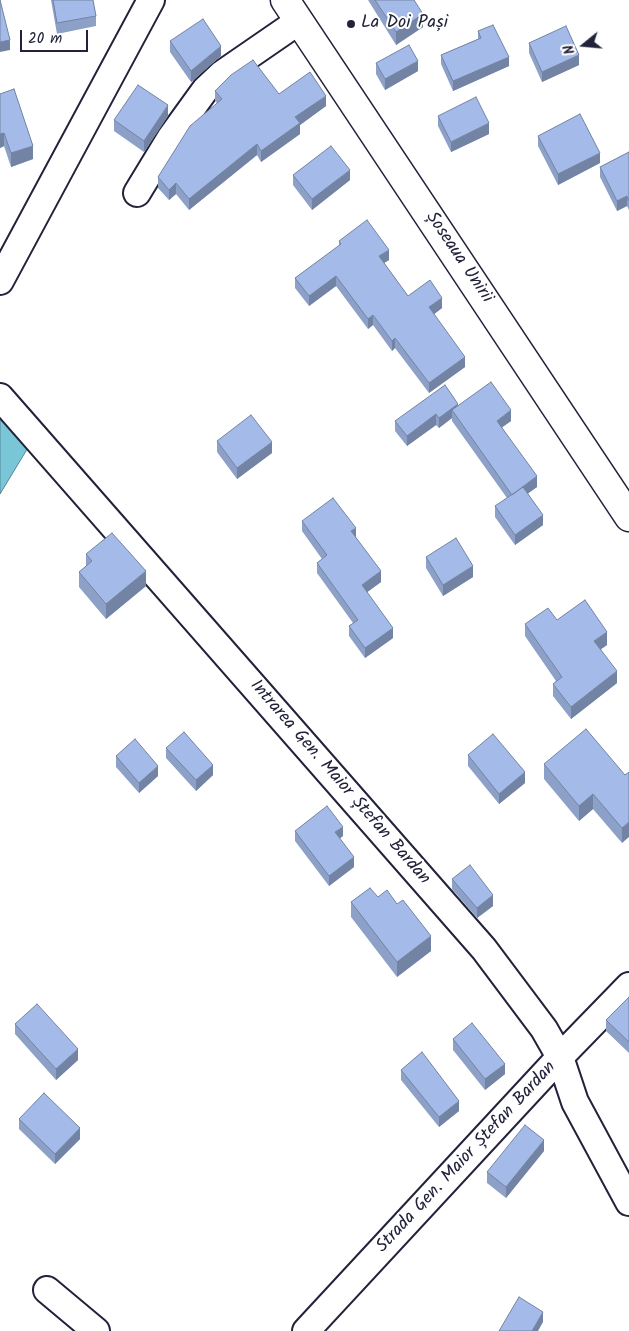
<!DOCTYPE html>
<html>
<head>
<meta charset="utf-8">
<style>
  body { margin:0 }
  #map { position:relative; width:629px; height:1331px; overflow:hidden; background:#fff; font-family:Kalam,sans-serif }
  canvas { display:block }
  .north { position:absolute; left:559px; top:20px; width:50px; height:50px; -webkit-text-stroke:4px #fff; paint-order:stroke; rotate:253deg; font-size:14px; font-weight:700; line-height:20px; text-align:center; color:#22223b }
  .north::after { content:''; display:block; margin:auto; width:18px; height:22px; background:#22223b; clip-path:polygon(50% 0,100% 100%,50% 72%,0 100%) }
  .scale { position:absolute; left:20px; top:30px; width:68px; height:22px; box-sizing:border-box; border:2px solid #22223b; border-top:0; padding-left:6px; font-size:15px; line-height:18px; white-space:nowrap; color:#22223b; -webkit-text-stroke:4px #fff; paint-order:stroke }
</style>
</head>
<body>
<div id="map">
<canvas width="629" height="1331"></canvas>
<div class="north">N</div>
<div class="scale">20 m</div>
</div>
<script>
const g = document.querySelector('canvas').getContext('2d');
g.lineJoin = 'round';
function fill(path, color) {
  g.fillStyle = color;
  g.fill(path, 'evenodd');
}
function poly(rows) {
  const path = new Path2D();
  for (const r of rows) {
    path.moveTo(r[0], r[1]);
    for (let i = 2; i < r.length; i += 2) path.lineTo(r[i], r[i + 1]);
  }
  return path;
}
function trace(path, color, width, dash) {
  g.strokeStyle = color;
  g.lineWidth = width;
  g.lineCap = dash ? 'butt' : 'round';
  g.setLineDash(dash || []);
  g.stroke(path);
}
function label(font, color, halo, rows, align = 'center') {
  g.font = font + ' Kalam,sans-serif';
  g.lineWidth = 4;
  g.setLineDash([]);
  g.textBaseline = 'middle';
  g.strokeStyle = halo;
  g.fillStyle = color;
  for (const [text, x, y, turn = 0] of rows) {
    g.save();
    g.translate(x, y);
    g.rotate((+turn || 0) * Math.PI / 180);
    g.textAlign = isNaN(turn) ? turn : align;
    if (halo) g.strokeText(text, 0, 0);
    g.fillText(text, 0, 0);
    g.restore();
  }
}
const water = poly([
  [0,410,29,446,0,494,0,410]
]);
const minor = poly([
  [137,193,171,137,205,90,222,74,299,21],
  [0,281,151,0],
  [0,397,484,949,544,1029,560,1057,575,1102,629,1202],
  [47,1290,96,1331],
  [306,1331,560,1057,629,986]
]);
const secondary = poly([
  [285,0,629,517]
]);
const wall = poly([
  [51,0,93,0,96,16,96,26,57,34],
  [368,0,414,0,423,27,396,45],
  [478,31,509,66,453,91,441,64,441,55,478,39],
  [170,41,221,56,191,82,170,52],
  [529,43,579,65,542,82,529,53],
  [376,63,418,71,385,90,376,74],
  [215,91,279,94,326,106,300,125,300,134,261,162,257,155,189,210,176,194,169,200,158,188,158,177,217,103,215,101],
  [0,94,33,159,11,167,4,146,0,148],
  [168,116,144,152,114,131,114,120],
  [438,116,489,134,451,152,438,126],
  [538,136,600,163,558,185,538,146],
  [629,152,629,210,627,206,617,211,600,177,600,167],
  [293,175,350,180,312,210,293,185],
  [339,241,389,260,384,263,408,296,442,308,434,314,465,367,429,393,395,348,392,351,373,325,368,329,336,286,309,306,295,288,295,278,339,246],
  [458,405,511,421,502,427,537,487,528,493,543,525,515,545,495,517,495,506,507,498,452,421,452,418,439,428,436,425,407,446,395,431,395,421],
  [217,441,272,453,237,479,217,452],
  [302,521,356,537,381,582,367,592,393,638,365,658,349,636,349,626,353,623,317,573,317,563,322,559,302,531],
  [86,554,146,586,106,619,79,587,79,572,86,566],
  [426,557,473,577,443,596,426,568],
  [557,620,607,645,601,649,617,683,571,719,553,696,553,684,556,681,525,636,525,624],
  [166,748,213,775,196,791,166,758],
  [468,755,525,783,499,804,468,766],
  [116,756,158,776,139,793,116,767],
  [544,764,625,775,622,843,593,809,579,821,544,779],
  [295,831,343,836,340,838,354,867,329,886,295,841],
  [452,879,493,906,477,918,452,889],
  [378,897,397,904,431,951,397,977,351,917,351,902],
  [629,997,629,1053,606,1031,606,1020],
  [15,1024,78,1060,56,1080,15,1034],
  [453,1039,505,1074,485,1090,453,1050],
  [401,1070,459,1111,439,1127,401,1080],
  [19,1119,80,1139,55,1164,19,1129],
  [544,1151,506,1198,487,1183,487,1172]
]);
const shadedWall = poly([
  [423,14,423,27,396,45,396,32],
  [10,40,10,50,0,52,0,42],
  [221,46,221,56,191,82,191,71],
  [579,55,579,65,542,82,542,72],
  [509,57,509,66,453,91,453,81],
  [418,61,418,71,385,90,385,79],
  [326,96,326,106,300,125,300,134,261,162,261,151,295,117],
  [168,105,168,116,144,152,144,141],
  [489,123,489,134,451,152,451,142],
  [4,133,4,146,0,148,0,134],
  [257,144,257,155,189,210,189,199],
  [33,146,33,159,11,167,11,153],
  [600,153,600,163,558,185,558,174],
  [350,170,350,180,312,210,312,199],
  [176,183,176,194,169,200,169,190],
  [627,196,627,206,617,211,617,201],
  [389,250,389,260,379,266,379,256],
  [336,276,336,286,309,306,309,296],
  [442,298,442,308,429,318,429,307],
  [373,315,373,325,368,329,368,319],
  [395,338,395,348,392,351,392,341],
  [465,357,465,367,429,393,429,383],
  [458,404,458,414,452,410,452,418,439,428,439,418],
  [511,410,511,421,497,431,497,421],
  [436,414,436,425,407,446,407,436],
  [272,442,272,453,237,479,237,468],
  [537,476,537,487,512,505,512,495],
  [543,515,543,525,515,545,515,535],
  [356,528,356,538,351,531],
  [473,566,473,577,443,596,443,585],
  [146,571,146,586,106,619,106,604],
  [381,571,381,582,362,596,362,585],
  [393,628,393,638,365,658,365,648],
  [607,632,607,645,594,654,594,641],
  [617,671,617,683,571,719,571,707],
  [213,765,213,775,196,791,196,780],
  [158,766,158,776,139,793,139,783],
  [525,772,525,783,499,804,499,794],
  [593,794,593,809,579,821,579,806],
  [629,822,629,837,622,843,622,828],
  [343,827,343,836,335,842,335,832],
  [354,857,354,867,329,886,329,876],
  [493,895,493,906,477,918,477,908],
  [431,936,431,951,397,977,397,962],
  [78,1049,78,1060,56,1080,56,1069],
  [505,1064,505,1074,485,1090,485,1079],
  [459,1101,459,1111,439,1127,439,1117],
  [80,1128,80,1139,55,1164,55,1154],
  [544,1140,544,1151,506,1198,506,1187],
  [543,1312,543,1322,538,1331,532,1331]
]);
const building = poly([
  [0,0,10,40,0,42,0,0],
  [53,0,93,0,96,16,57,23,53,0],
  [375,0,414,0,423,14,396,32,375,0],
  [203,19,221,46,191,71,170,41,203,19],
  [493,25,509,57,453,81,441,55,481,38,478,31,493,25],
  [566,26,579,55,542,72,529,43,566,26],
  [409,45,418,61,385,79,376,63,409,45],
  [253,60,279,94,310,72,326,96,295,117,300,123,261,151,257,144,189,199,176,183,169,190,158,177,190,126,222,99,215,91,231,75,253,60],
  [138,85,168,105,144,141,114,120,138,85],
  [14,89,33,146,11,153,4,133,0,134,0,94,14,89],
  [476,97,489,123,451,142,438,116,476,97],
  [580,114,600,153,558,174,538,136,580,114],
  [331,146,350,170,312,199,293,175,331,146],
  [629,152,629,201,627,196,617,201,600,167,629,152],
  [367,220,389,250,379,256,408,296,430,280,442,298,429,307,465,357,429,383,395,338,392,341,373,315,368,319,336,276,309,296,295,278,341,244,339,241,367,220],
  [491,382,511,410,497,421,537,476,512,495,452,410,491,382],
  [445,385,458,404,439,418,436,414,407,436,395,421,445,385],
  [251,415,272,442,237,468,217,441,251,415],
  [523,487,543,515,515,535,495,506,523,487],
  [333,498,356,528,351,531,381,571,362,585,393,628,365,648,349,626,358,620,317,563,327,555,302,521,333,498],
  [112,533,146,571,106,604,79,572,92,561,86,554,112,533],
  [456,538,473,566,443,585,426,557,456,538],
  [585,600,607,632,594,641,617,671,571,707,553,684,562,677,525,624,548,608,557,620,585,600],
  [586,729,625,775,629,772,629,822,622,828,593,794,579,806,544,764,586,729],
  [184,732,213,765,196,780,166,748,184,732],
  [493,734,525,772,499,794,468,755,493,734],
  [135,739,158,766,139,783,116,756,135,739],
  [327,806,343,827,335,832,354,857,329,876,295,831,327,806],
  [470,865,493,895,477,908,452,879,470,865],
  [370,888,378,897,387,890,397,904,403,900,431,936,397,962,351,902,370,888],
  [629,997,629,1042,606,1020,629,997],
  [37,1004,78,1049,56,1069,15,1024,37,1004],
  [472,1023,505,1064,485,1079,453,1039,472,1023],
  [422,1052,459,1101,439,1117,401,1070,422,1052],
  [44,1093,80,1128,55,1154,19,1119,44,1093],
  [525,1125,544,1140,506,1187,487,1172,525,1125],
  [519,1297,543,1312,532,1331,499,1331,519,1297]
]);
const markers = [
  [351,24,5,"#22223b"]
];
const poiNames = [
  ["La Doi Pași",361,24]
];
const streetNames = [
  ["Șoseaua Unirii",458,258,56],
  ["Intrarea Gen. Maior Ștefan Bardan",339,783,49],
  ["Strada Gen. Maior Ștefan Bardan",467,1158,-47]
];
fill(water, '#79c6d7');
trace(water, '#568499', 1);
trace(minor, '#22223b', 30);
trace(secondary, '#22223b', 31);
trace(minor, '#fff', 26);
trace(secondary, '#fff', 28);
fill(wall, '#8da1c8');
fill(shadedWall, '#7383a3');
fill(building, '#a4bbe9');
trace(building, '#7383a3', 1);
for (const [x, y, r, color] of markers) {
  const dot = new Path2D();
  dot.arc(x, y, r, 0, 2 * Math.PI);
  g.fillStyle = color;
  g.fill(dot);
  trace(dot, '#fff', 2);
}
label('18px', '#22223b', '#fff', poiNames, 'left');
label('18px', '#22223b', '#fff', streetNames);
</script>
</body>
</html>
